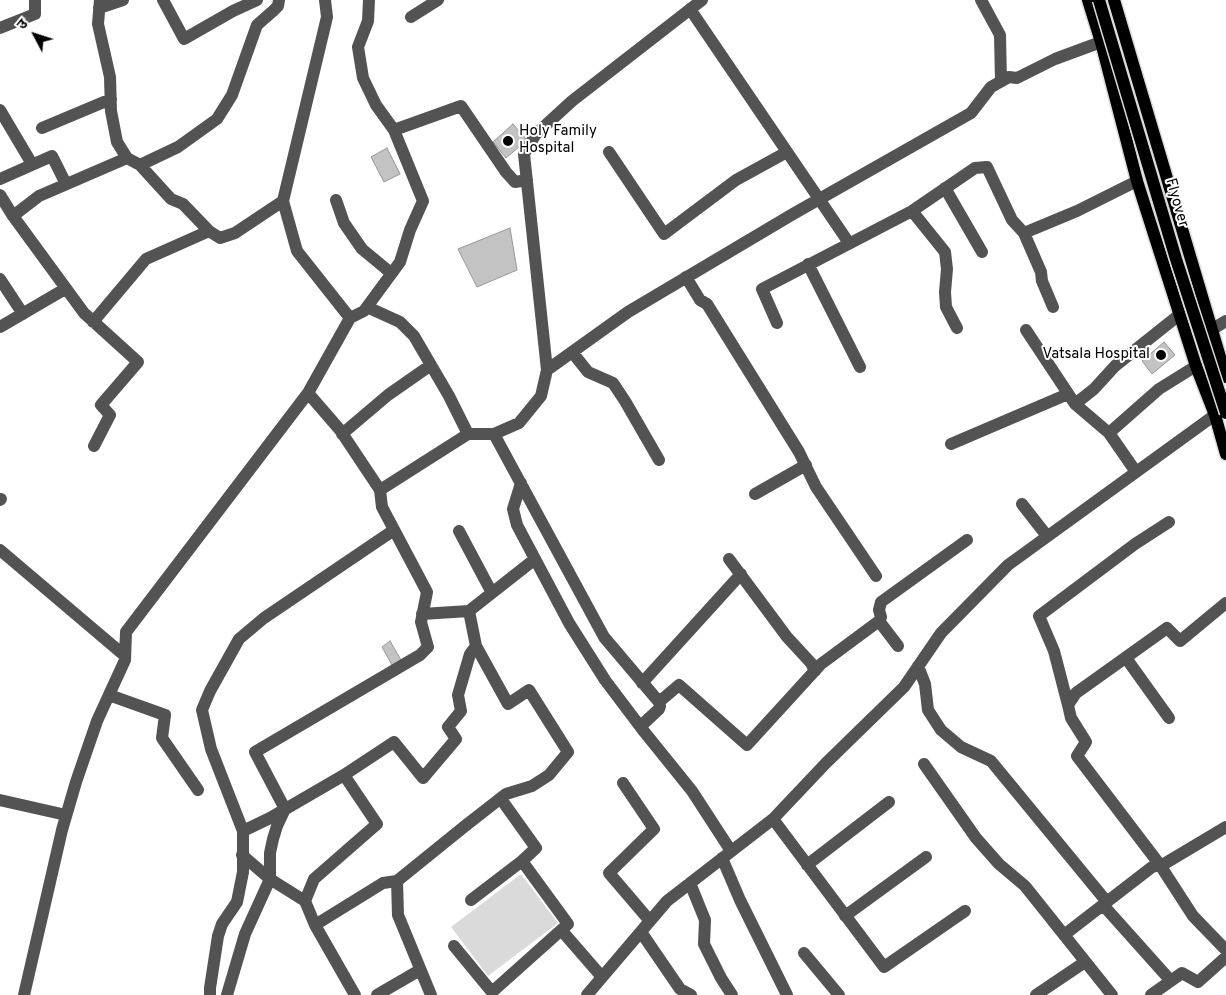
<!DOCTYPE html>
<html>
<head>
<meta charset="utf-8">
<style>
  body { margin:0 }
  #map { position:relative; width:1226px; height:995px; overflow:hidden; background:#fff; font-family:Overpass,"Noto Sans Devanagari",sans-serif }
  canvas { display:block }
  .north { position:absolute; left:10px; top:10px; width:50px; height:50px; -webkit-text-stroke:4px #fff; paint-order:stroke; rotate:310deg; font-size:14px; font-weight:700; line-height:20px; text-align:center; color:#000 }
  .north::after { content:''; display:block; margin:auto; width:18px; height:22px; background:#000; clip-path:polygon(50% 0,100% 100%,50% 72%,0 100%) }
</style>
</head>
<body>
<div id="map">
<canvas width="1226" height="995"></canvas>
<div class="north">उ</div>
</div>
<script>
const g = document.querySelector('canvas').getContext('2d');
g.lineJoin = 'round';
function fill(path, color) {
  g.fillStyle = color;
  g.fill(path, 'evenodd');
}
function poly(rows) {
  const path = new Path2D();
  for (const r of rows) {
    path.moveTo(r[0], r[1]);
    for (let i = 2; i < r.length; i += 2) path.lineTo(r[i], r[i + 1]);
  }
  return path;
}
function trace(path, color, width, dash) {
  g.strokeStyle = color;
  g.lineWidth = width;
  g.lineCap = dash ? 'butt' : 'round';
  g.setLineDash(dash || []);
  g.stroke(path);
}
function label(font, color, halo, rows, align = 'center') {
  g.font = font + ' Overpass,sans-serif';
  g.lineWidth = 4;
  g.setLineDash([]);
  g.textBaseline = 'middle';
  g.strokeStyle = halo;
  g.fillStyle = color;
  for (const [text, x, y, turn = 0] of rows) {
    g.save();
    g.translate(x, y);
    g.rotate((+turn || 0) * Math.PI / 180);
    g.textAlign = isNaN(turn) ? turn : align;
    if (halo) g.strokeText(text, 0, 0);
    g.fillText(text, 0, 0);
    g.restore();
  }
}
const green = poly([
  [521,874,558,923,488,976,451,927]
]);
const building = poly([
  [513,124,527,140,506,158,493,142,513,124],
  [387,148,400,174,384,182,371,157,387,148],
  [510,228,517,270,477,287,458,249,510,228],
  [1164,342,1175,355,1152,374,1142,361,1164,342],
  [390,641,401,660,392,665,382,647,390,641]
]);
const minor = poly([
  [100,0,98,24,110,77,111,111,117,142,127,158,140,165,171,199,183,204,209,231,220,238,235,233,283,201],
  [163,0,184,39,233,11,257,0],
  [369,0,368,21,358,47,363,78,376,105,394,130],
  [981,0,1000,35,1001,81],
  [99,8,123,0],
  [690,9,849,243],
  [411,17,438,0],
  [0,28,35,14,35,0],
  [0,110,32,164],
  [42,128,111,99],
  [609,152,664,234,736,180,787,152],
  [140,165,178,147,217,119,232,95,257,25,273,11,278,6,279,0],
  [0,179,52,156,66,184],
  [945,188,982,252],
  [0,195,13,216,84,313,138,362,101,405,110,415,94,446],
  [336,200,344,223,362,249,391,273],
  [912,211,945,252,947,269,945,292,946,307,957,328],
  [13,216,39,196,127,158],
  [1024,233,1077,211,1137,181],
  [808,264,860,367],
  [686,277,700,300,707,304,799,452,816,487,876,576],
  [0,279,23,314],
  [367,307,400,322,414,336,449,396,468,434],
  [350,318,364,311,400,262,410,230,423,201,394,130,461,106,506,172,515,182,527,180],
  [93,322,146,259,209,231],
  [777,323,762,289,912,211,975,168,987,167,1012,220,1024,233,1041,272,1042,281,1053,307],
  [0,327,65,289],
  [1026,330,1075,404,1109,433,1136,472],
  [1211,330,1226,321],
  [572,352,588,372,613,383,625,401,659,460],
  [547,370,628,312,793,214,971,113,991,87,1009,77,1017,78,1055,59,1101,42],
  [308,393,340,430,380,490,468,434,494,434,519,423,541,396,547,370,524,154,536,134,572,101,702,0],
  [1075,404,1094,389,1115,366,1179,315],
  [1109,433,1159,389,1196,366],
  [342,434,388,395,431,365],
  [494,434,604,637,659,702,660,706,659,709,643,724,642,729,692,791,731,851],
  [951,444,1068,394],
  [521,483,513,509,517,525,569,623,605,680,642,729],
  [755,494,806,465],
  [0,500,1,499],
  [1022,504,1047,536],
  [459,531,492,593],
  [0,550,125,656],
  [729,559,787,637,811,663,815,671],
  [1226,603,1180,641,1167,628,1076,693,1068,705,1071,718,1086,742,1077,756,1160,865,1193,916,1226,950],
  [422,614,469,611,530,563],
  [898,646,879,621,881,617,879,610,881,602,967,540],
  [1126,658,1169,718],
  [918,666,925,684,928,710,941,730,961,747,991,761,1107,902],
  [642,683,741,574],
  [109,695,165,715,162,738,198,790],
  [659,702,679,685,747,745,821,664,879,621],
  [1068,705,1054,651,1039,616,1135,544,1169,522],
  [924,764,976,838,999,864,1025,886,1112,995],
  [344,775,377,824,314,879,305,901,315,925,355,995],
  [623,783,654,829,609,873,650,921],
  [0,800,66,815],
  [285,809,255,752,420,655,428,647,421,622,427,592,382,507,380,490],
  [773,819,884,967,965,911],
  [243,831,270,818,344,775,394,742,423,778,456,739,448,727,461,711,458,695,470,654,476,646],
  [242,855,270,879,305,901],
  [722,858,740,900,787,995],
  [807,865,889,802],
  [397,881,398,915,431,995],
  [690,883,705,920,704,944,721,978,732,995],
  [471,900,522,861,536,848,501,799],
  [1103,905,1171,981],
  [845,916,926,857],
  [315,925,383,883,397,881,465,826,506,794,532,786,549,775,568,752,529,690,508,704,476,646,469,611],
  [562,931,602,977],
  [641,932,680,989,691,995],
  [1064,935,1152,867,1164,864,1226,827],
  [454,946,492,992,568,924,522,861],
  [804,953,839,995],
  [24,995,62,830,76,782,97,721,125,660,126,632,308,393,350,318,297,251,283,201,327,17,325,0],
  [210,995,210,988,218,936,222,924,237,902,243,872,243,831,211,749,202,710,210,691,239,639,264,618,394,530],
  [227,995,245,934,270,879,270,853,273,839,277,826,285,809],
  [377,995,420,970],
  [587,995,667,901,773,819,826,763,904,687,941,633,1008,565,1223,409],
  [1036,995,1085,962],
  [1151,995,1182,973,1198,982,1226,957]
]);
const major = poly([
  [1088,0,1101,42,1137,181,1196,366,1215,415,1226,454],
  [1114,0,1226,377]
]);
const majorBridge = poly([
  [1099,0,1176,259,1226,413]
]);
const markers = [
  [508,141,6,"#000"],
  [1161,355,6,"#000"]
];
const poiNames = [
  ["Holy Family",519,132],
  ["Hospital",519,149],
  ["Vatsala Hospital",1150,355,"right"]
];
const streetNames = [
  ["Flyover",1176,203,74]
];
fill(green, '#dadada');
fill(building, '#c3c3c3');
trace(building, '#979797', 1);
trace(major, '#dbdbdb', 15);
trace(minor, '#535353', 12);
trace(major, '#000', 12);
trace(majorBridge, '#dbdbdb', 15, []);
trace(majorBridge, '#000', 12);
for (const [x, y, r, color] of markers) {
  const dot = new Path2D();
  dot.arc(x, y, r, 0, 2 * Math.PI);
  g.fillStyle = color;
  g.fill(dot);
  trace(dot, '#fff', 2);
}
label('15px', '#000', '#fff', poiNames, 'left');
label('15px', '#000', '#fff', streetNames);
</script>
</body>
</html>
